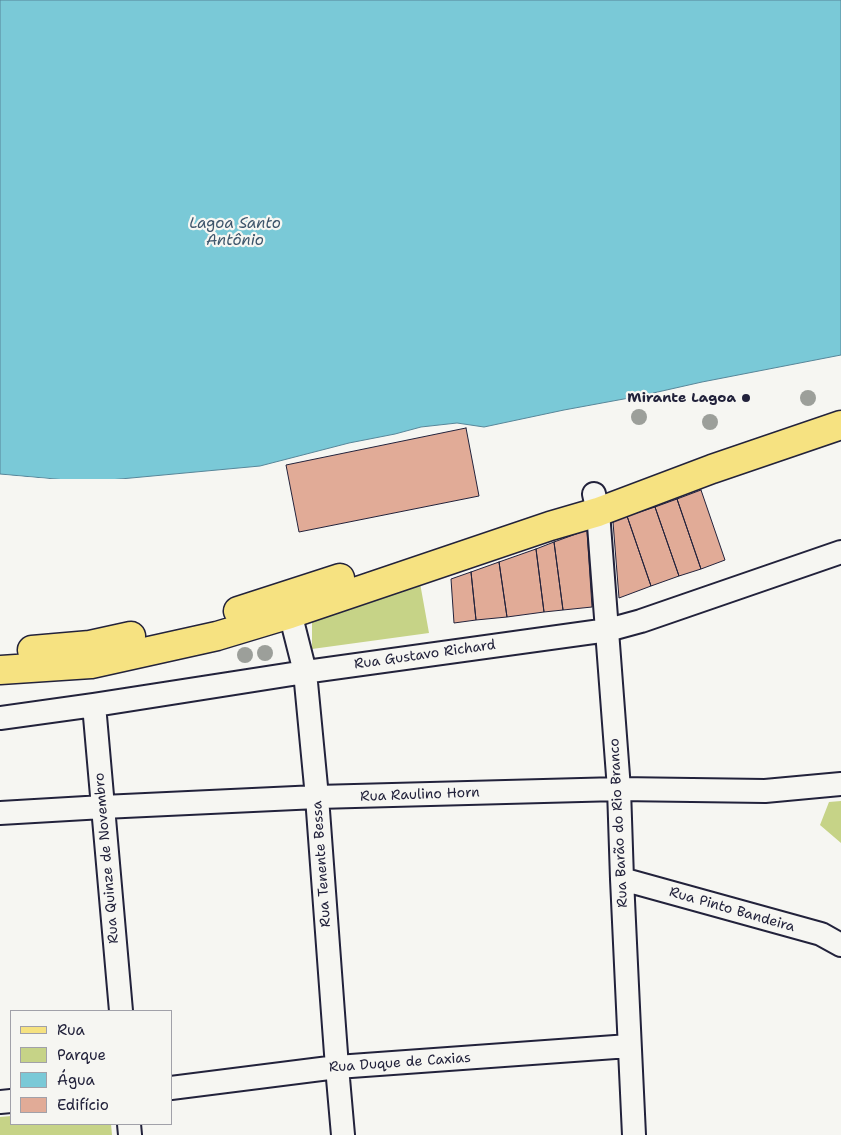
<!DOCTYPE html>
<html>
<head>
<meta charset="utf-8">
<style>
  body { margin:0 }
  #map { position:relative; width:841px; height:1135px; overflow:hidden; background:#f6f6f2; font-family:"Shantell Sans",sans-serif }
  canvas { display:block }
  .legend { position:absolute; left:10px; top:1010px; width:162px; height:115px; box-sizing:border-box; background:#f6f6f2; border:1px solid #a1a1a9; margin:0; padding:6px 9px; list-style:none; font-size:15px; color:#22223b }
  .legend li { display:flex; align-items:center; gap:10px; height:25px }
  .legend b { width:25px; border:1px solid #a1a1a9 }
</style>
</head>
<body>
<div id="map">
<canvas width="841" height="1135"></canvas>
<ul class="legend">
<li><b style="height:6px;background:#f6e281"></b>Rua</li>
<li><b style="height:14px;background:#c6d387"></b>Parque</li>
<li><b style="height:14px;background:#7ac9d7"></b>Água</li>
<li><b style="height:14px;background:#e1ab97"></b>Edifício</li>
</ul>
</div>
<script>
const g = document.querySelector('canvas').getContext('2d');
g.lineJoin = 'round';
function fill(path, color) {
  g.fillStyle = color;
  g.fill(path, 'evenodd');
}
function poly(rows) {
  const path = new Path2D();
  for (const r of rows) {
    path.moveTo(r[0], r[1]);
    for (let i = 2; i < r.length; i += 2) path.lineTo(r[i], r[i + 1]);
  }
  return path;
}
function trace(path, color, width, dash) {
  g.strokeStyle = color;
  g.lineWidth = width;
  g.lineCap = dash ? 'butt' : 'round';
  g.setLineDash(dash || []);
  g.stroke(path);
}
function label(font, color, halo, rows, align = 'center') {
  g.font = font + ' "Shantell Sans",sans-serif';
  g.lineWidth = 4.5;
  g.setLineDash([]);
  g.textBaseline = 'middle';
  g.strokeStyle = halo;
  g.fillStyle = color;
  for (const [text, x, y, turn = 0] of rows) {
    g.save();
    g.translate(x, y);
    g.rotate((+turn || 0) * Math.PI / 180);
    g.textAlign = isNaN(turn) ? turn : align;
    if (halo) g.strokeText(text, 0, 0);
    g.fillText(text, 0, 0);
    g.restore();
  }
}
const green = poly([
  [420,583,429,633,312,649,312,617],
  [841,801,841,843,820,825,829,802],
  [11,1116,11,1124,111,1124,112,1135,0,1135,0,1117]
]);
const water = poly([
  [0,0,841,0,841,355,702,382,640,396,564,410,484,427,457,423,421,427,395,434,349,443,260,466,88,482,0,474,0,0]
]);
const pier = poly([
  [0,475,50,479,145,479,88,484,0,476]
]);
const building = poly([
  [466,428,479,496,299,532,286,465,466,428],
  [701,490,725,560,701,569,677,499,701,490],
  [677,499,701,569,679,576,655,507,677,499],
  [655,507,679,576,651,586,627,516,655,507],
  [627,516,651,586,619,598,613,522,627,516],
  [587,530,592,607,563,610,554,542,587,530],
  [554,542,563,610,544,612,536,549,554,542],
  [536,549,544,612,507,617,499,562,536,549],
  [499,562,507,617,476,620,471,572,499,562],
  [471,572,476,620,454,623,451,579,471,572]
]);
const minor = poly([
  [594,494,598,512,619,789,622,879,634,1135],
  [286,597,305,672,317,797,337,1067,343,1135],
  [94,705,121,1011],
  [0,718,94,705,305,672,608,630,641,621,841,552],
  [0,813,103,807,317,797,619,789,765,791,841,784],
  [622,879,821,934,841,945],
  [171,1088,337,1067,629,1046],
  [0,1102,11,1101],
  [129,1124,130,1135]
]);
const major = poly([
  [238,611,340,578],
  [32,650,90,645,131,636],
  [0,670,91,664,217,636,290,614,550,526,598,512,712,469,841,425]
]);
const trees = [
  [808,398],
  [639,417],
  [710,422],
  [265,653],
  [245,655]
];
const markers = [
  [746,398,5,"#22223b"]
];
const poiNames = [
  ["Mirante Lagoa",736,398]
];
const streetNames = [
  ["Rua Gustavo Richard",425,655,-8],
  ["Rua Raulino Horn",420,795,-2],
  ["Rua Barão do Rio Branco",619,823,-93],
  ["Rua Quinze de Novembro",107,858,-95],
  ["Rua Tenente Bessa",322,864,-94],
  ["Rua Pinto Bandeira",732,910,16],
  ["Rua Duque de Caxias",400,1063,-4]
];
const waterNames = [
  ["Lagoa Santo",235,224],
  ["Antônio",235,241]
];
fill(green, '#c6d387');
fill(water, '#7ac9d7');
trace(water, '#578699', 1);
fill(pier, '#f6f6f2');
fill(building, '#e1ab97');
trace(building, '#22223b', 1);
trace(minor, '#22223b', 26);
trace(major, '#22223b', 31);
trace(minor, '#f6f6f2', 22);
trace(major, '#f6e281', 28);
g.fillStyle = '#9c9f9a';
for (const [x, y] of trees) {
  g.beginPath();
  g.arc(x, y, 8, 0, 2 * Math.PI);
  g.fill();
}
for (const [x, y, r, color] of markers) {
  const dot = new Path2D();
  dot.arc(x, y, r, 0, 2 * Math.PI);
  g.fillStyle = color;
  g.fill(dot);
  trace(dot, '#f6f6f2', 2);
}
label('bold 14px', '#22223b', '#f6f6f2', poiNames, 'right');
label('14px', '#22223b', '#f6f6f2', streetNames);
label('italic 15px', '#3c546a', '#f6f6f2', waterNames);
</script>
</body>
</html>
